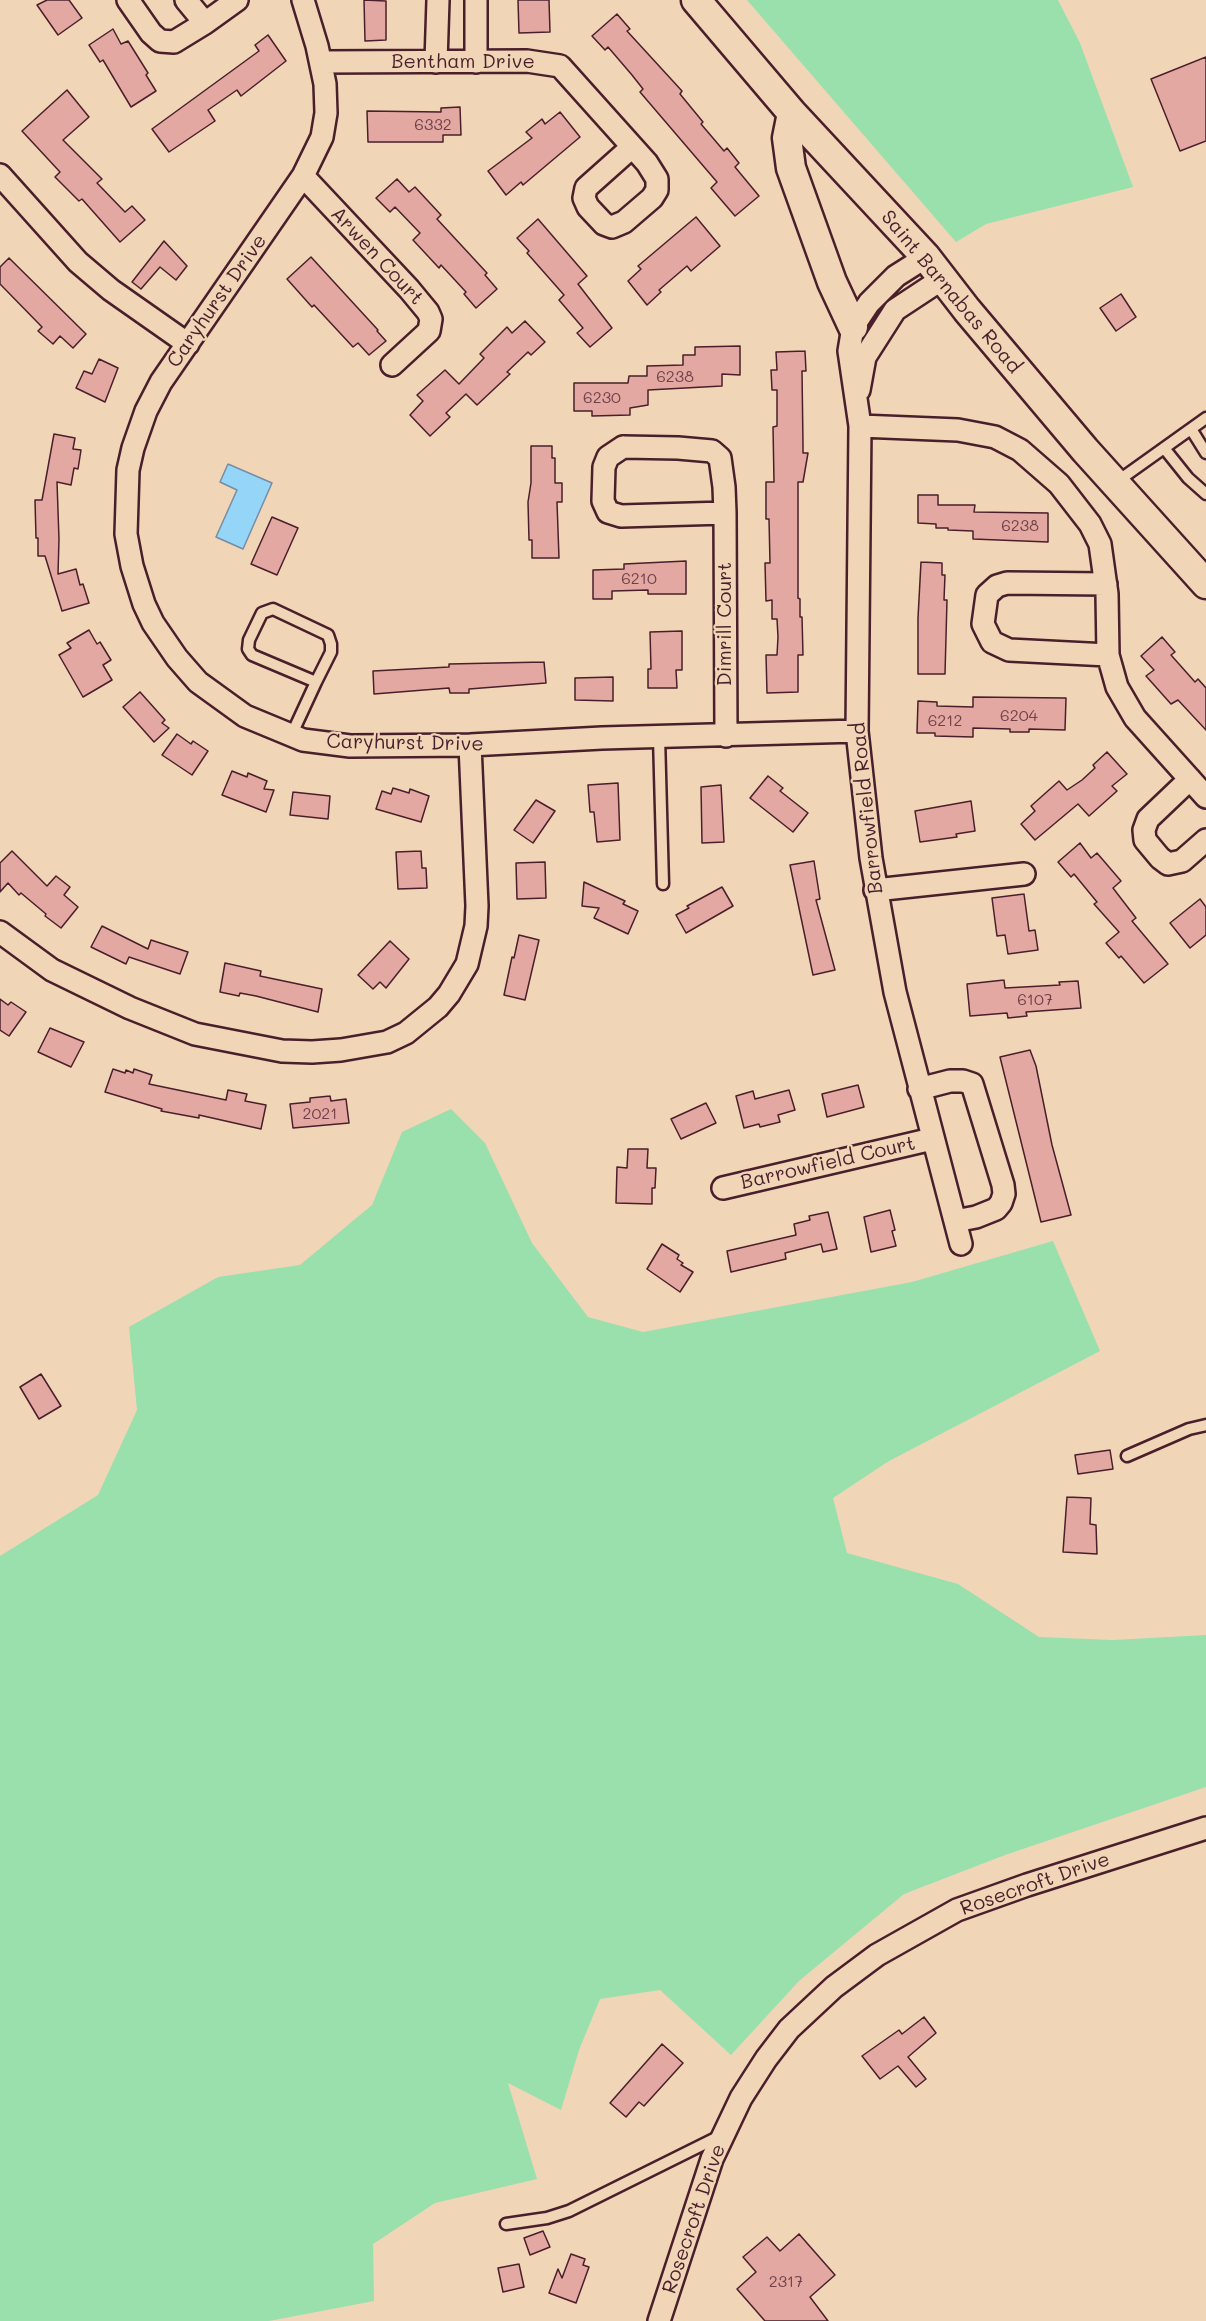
<!DOCTYPE html>
<html>
<head>
<meta charset="utf-8">
<style>
  body { margin:0 }
  canvas { display:block; background:#f0d5b7 }
</style>
</head>
<body>
<canvas width="1206" height="2321"></canvas>
<script>
const g = document.querySelector('canvas').getContext('2d');
g.lineJoin = 'round';
function fill(path, color) {
  g.fillStyle = color;
  g.fill(path, 'evenodd');
}
function poly(rows) {
  const path = new Path2D();
  for (const r of rows) {
    path.moveTo(r[0], r[1]);
    for (let i = 2; i < r.length; i += 2) path.lineTo(r[i], r[i + 1]);
  }
  return path;
}
function trace(path, color, width, dash) {
  g.strokeStyle = color;
  g.lineWidth = width;
  g.lineCap = dash ? 'butt' : 'round';
  g.setLineDash(dash || []);
  g.stroke(path);
}
function label(font, color, halo, rows, align = 'center') {
  g.font = font + ' Mali,sans-serif';
  g.lineWidth = 4.5;
  g.setLineDash([]);
  g.textBaseline = 'middle';
  g.strokeStyle = halo;
  g.fillStyle = color;
  for (const [text, x, y, turn = 0] of rows) {
    g.save();
    g.translate(x, y);
    g.rotate((+turn || 0) * Math.PI / 180);
    g.textAlign = isNaN(turn) ? turn : align;
    if (halo) g.strokeText(text, 0, 0);
    g.fillText(text, 0, 0);
    g.restore();
  }
}
const green = poly([
  [747,0,1058,0,1080,43,1133,187,986,224,956,242],
  [451,1109,485,1143,532,1243,588,1317,643,1332,912,1282,1053,1241,1100,1351,889,1461,833,1498,847,1553,958,1584,1039,1637,1113,1640,1206,1635,1206,1787,1005,1855,904,1894,799,1981,731,2055,660,1990,600,1999,579,2050,561,2110,508,2083,537,2179,435,2203,373,2244,374,2301,269,2321,0,2321,0,1556,98,1495,137,1410,129,1327,218,1277,300,1265,372,1205,402,1132]
]);
const water = poly([
  [228,464,272,483,243,549,216,537,237,490,220,482,228,464]
]);
const building = poly([
  [47,0,69,0,82,18,58,35,37,5,47,0],
  [364,0,386,1,386,40,365,41,364,0],
  [518,0,549,0,550,32,519,33,518,0],
  [617,14,630,29,627,31,682,91,680,94,703,122,701,124,724,151,727,148,739,163,735,167,759,196,735,216,711,188,717,182,640,92,643,89,632,75,608,47,605,50,592,36,617,14],
  [113,29,121,44,128,41,148,73,146,75,156,91,131,107,103,60,100,62,89,45,113,29],
  [268,35,286,61,241,96,237,90,208,110,215,121,169,152,152,129,259,51,255,45,268,35],
  [1206,57,1206,141,1180,151,1151,79,1206,57],
  [67,90,89,117,63,140,102,179,97,183,125,212,132,206,145,220,120,242,82,199,79,201,55,177,60,172,22,131,67,90],
  [460,107,461,135,443,135,443,142,368,142,367,111,441,112,441,108,460,107],
  [560,112,580,137,523,185,521,182,506,195,488,171,532,138,526,132,542,119,545,124,560,112],
  [397,179,409,192,415,187,441,215,437,219,487,273,485,275,497,289,476,308,464,294,466,292,441,265,439,268,413,240,420,233,395,207,390,212,376,198,397,179],
  [696,217,720,246,691,271,687,266,659,290,661,292,647,305,628,281,641,269,638,266,696,217],
  [538,219,587,276,578,284,612,328,590,347,577,333,583,328,559,300,564,295,527,253,529,251,517,238,538,219],
  [164,241,187,266,176,280,160,267,141,289,132,282,164,241],
  [311,257,378,330,377,331,386,341,369,355,358,343,353,347,314,305,312,307,287,279,311,257],
  [9,258,86,334,73,348,60,336,53,344,38,331,42,327,0,284,0,267,9,258],
  [1121,294,1136,317,1116,331,1100,308,1121,294],
  [525,321,545,342,531,355,528,352,507,372,510,374,477,405,466,394,446,413,450,417,430,436,410,415,423,401,417,395,445,370,459,384,484,358,480,354,507,327,512,333,525,321],
  [740,346,740,375,722,374,722,386,648,390,648,405,630,408,630,415,592,416,592,411,574,411,574,383,628,383,629,376,647,376,647,366,683,365,683,355,695,355,695,347,740,346],
  [805,351,806,371,802,371,803,444,803,453,808,453,803,482,798,482,798,598,800,599,800,617,802,617,803,655,798,655,798,692,767,693,766,655,777,655,778,637,777,619,772,619,772,600,766,601,765,563,770,563,769,519,766,519,766,482,774,482,773,427,777,426,777,390,772,390,771,370,777,370,776,352,805,351],
  [99,359,118,368,105,402,76,388,84,371,92,374,99,359],
  [54,434,75,438,73,449,81,450,78,469,74,468,71,485,57,482,59,539,58,574,76,569,80,585,83,584,89,603,62,611,45,556,38,556,38,538,36,538,35,500,42,500,54,434],
  [531,446,552,446,552,458,555,458,555,483,562,483,562,502,557,502,559,558,532,558,532,540,529,540,528,502,531,483,531,446],
  [918,495,938,495,938,505,975,505,974,512,1048,513,1048,542,973,539,973,531,948,530,948,528,936,528,936,524,918,523,918,495],
  [272,517,298,528,277,575,251,564,272,517],
  [686,561,686,594,648,594,648,590,612,591,612,599,593,599,593,570,624,569,624,564,686,561],
  [921,562,942,563,942,575,945,575,944,600,947,600,945,674,918,674,918,618,921,562],
  [89,630,97,644,100,642,111,660,103,665,112,680,83,697,59,655,71,648,67,643,89,630],
  [682,631,682,670,676,670,677,688,648,688,648,669,651,669,650,632,682,631],
  [1162,637,1175,652,1171,655,1195,682,1198,679,1206,688,1206,730,1178,700,1171,704,1146,676,1154,670,1141,656,1162,637],
  [544,662,546,683,469,689,469,693,450,693,449,688,374,694,373,671,449,667,449,664,544,662],
  [613,677,613,701,575,700,575,678,613,677],
  [140,692,165,720,162,723,169,728,154,742,123,707,140,692],
  [973,697,1066,698,1065,730,1029,729,1029,732,1010,732,1010,729,973,728,973,737,935,736,935,733,917,733,918,701,937,702,937,706,973,707,973,697],
  [177,734,191,744,193,741,208,751,192,775,162,755,177,734],
  [1107,752,1127,774,1112,786,1117,791,1089,816,1078,804,1035,840,1021,824,1035,811,1031,806,1059,781,1067,790,1082,780,1095,768,1093,765,1107,752],
  [232,771,247,777,248,773,267,781,264,789,274,790,266,812,222,795,232,771],
  [768,776,783,788,780,791,808,813,793,832,750,798,768,776],
  [618,783,620,840,597,842,594,812,590,812,588,785,618,783],
  [721,785,724,842,702,843,701,787,721,785],
  [393,788,409,793,410,789,429,796,421,822,376,809,382,791,391,794,393,788],
  [293,792,330,796,328,819,290,815,293,792],
  [536,800,555,811,533,843,514,830,536,800],
  [971,801,975,831,956,834,957,837,920,842,915,811,971,801],
  [1080,843,1091,858,1097,853,1121,881,1113,888,1136,918,1132,921,1168,964,1144,983,1121,956,1119,958,1106,943,1119,932,1094,904,1097,902,1074,874,1071,877,1058,862,1080,843],
  [12,851,47,886,56,876,70,887,64,895,78,907,61,928,45,916,46,914,21,893,19,895,8,883,0,892,0,863,12,851],
  [421,851,422,868,426,868,427,888,398,889,396,852,421,851],
  [814,861,820,899,816,900,835,970,813,975,790,865,814,861],
  [545,862,546,898,517,899,516,863,545,862],
  [584,882,625,901,623,904,638,911,628,934,594,918,599,908,582,906,584,882],
  [722,887,733,906,686,933,676,915,689,908,687,906,722,887],
  [1024,894,1029,931,1035,930,1038,950,1008,954,1005,935,997,936,992,898,1024,894],
  [1200,899,1206,907,1206,935,1190,948,1170,923,1200,899],
  [102,926,148,949,151,940,188,952,180,974,129,957,126,964,91,947,102,926],
  [519,935,539,940,525,1000,504,995,512,957,514,958,519,935],
  [390,941,409,959,386,988,380,982,373,989,358,975,390,941],
  [225,963,261,971,260,976,322,989,318,1012,256,996,240,993,239,996,220,992,225,963],
  [1004,980,1005,988,1060,985,1059,982,1078,981,1081,1008,1026,1012,1027,1016,1008,1018,1007,1013,970,1016,967,984,1004,980],
  [0,999,8,1005,11,1002,26,1012,9,1036,0,1030,0,999],
  [50,1028,84,1042,71,1067,38,1052,50,1028],
  [1030,1050,1036,1066,1052,1145,1071,1215,1041,1222,1000,1057,1030,1050],
  [113,1069,125,1073,126,1070,133,1073,134,1069,152,1075,149,1084,226,1100,228,1090,247,1094,245,1101,266,1105,261,1129,199,1115,199,1118,161,1111,162,1109,105,1092,113,1069],
  [858,1085,864,1107,827,1117,822,1094,858,1085],
  [789,1090,795,1110,778,1115,780,1122,760,1127,759,1124,744,1128,736,1096,753,1091,755,1099,789,1090],
  [330,1096,331,1101,346,1099,349,1123,293,1128,290,1104,310,1102,310,1098,330,1096],
  [706,1103,716,1123,681,1139,671,1119,706,1103],
  [628,1149,648,1149,647,1168,656,1168,655,1188,652,1188,652,1204,616,1203,617,1167,627,1168,628,1149],
  [890,1210,895,1230,892,1231,896,1246,871,1252,864,1217,890,1210],
  [828,1212,837,1249,823,1252,821,1244,785,1253,786,1259,731,1272,727,1251,796,1235,794,1224,810,1220,809,1216,828,1212],
  [662,1244,679,1255,677,1259,683,1263,681,1265,693,1272,680,1292,647,1269,662,1244],
  [41,1374,61,1406,39,1419,20,1387,41,1374],
  [1110,1450,1113,1469,1078,1474,1075,1455,1110,1450],
  [1067,1497,1091,1498,1090,1524,1096,1525,1097,1554,1063,1552,1067,1497],
  [924,2017,936,2033,908,2057,926,2079,916,2087,898,2066,880,2079,862,2056,899,2030,902,2034,924,2017],
  [662,2044,683,2063,644,2106,639,2102,626,2117,610,2103,662,2044],
  [543,2231,550,2247,530,2255,524,2238,543,2231],
  [799,2234,835,2275,810,2297,828,2321,765,2321,737,2289,756,2272,743,2257,767,2237,780,2251,799,2234],
  [571,2254,585,2259,583,2265,589,2267,576,2303,549,2293,558,2269,562,2278,571,2254],
  [519,2264,524,2287,503,2292,498,2268,519,2264]
]);
const lane = poly([
  [1191,429,1206,453],
  [1164,448,1188,478,1206,494],
  [1115,483,1206,418],
  [291,736,316,682,331,652,331,644,328,635,273,609,262,613,249,640,248,649,252,655,316,682],
  [659,737,663,884],
  [1127,1456,1189,1429,1206,1425],
  [506,2224,547,2218,569,2211,720,2136]
]);
const street = poly([
  [128,0,151,33,160,41,174,42,205,23,186,0],
  [303,0,317,46,325,84,326,113,322,137,303,176,161,382,146,411,133,448,128,470,126,534,132,566,144,604,153,623,177,658,198,682,245,716,303,740,350,746,470,745,602,738,857,731],
  [205,23,237,0],
  [321,62,527,61,560,66,647,163,657,179,657,190,652,198,624,222,612,227,604,224,588,207,584,198,586,188,632,147],
  [436,62,438,0],
  [476,62,476,0],
  [0,175,78,262,111,290,188,344],
  [303,176,409,289,428,312,431,319,429,331,392,365],
  [926,257,896,276,869,303,853,327,849,351,860,426,857,731,871,858,895,992,961,1244],
  [859,390,865,357,895,310,942,279],
  [860,426,958,430,995,437,1020,450,1059,484,1090,524,1100,544,1107,594,1108,655,1117,687,1135,718,1206,797],
  [623,447,678,448,712,451,720,458,724,487,725,513,621,516,608,512,603,501,604,467,608,457,623,447],
  [725,513,726,736],
  [1106,584,1007,583,997,586,987,595,983,624,992,642,1009,650,1108,655],
  [1190,779,1148,819,1144,830,1145,840,1160,858,1168,864,1182,861,1206,840],
  [875,890,1024,874],
  [0,932,52,970,130,1008,195,1034,282,1051,312,1052,341,1050,387,1042,406,1033,438,1007,449,994,467,964,476,926,477,906,470,745],
  [919,1089,950,1081,963,1081,972,1084,1003,1185,1004,1194,1001,1203,996,1209,976,1217,955,1221],
  [723,1188,932,1139],
  [659,2321,712,2159,741,2098,766,2059,789,2029,834,1987,877,1955,957,1910,1027,1885,1206,1828]
]);
const secondary = poly([
  [696,0,792,113,926,257,967,310,1085,450,1206,584],
  [792,113,787,138,791,168,832,282,853,327]
]);
const numberNames = [
  ["6332",433,125],
  ["6238",675,377],
  ["6230",602,398],
  ["6238",1020,526],
  ["6210",639,579],
  ["6204",1019,716],
  ["6212",945,721],
  ["6107",1035,1000],
  ["2021",320,1114],
  ["2317",786,2282]
];
const streetNames = [
  ["Bentham Drive",463,62],
  ["Arwen Court",377,256,47],
  ["Saint Barnabas Road",951,292,50],
  ["Caryhurst Drive",217,301,-55],
  ["Dimrill Court",725,624,-90],
  ["Caryhurst Drive",405,743,1],
  ["Barrowfield Road",867,808,-96],
  ["Barrowfield Court",828,1163,-13],
  ["Rosecroft Drive",1035,1884,-19],
  ["Rosecroft Drive",694,2219,-71]
];
fill(green, '#9ae0ad');
fill(water, '#95d5f7');
trace(water, '#778ca5', 1.5);
fill(building, '#e3a8a2');
trace(building, '#4a1f2b', 1.5);
trace(lane, '#4a1f2b', 15);
trace(street, '#4a1f2b', 26);
trace(secondary, '#4a1f2b', 33);
trace(lane, '#f0d5b7', 10);
trace(street, '#f0d5b7', 21);
trace(secondary, '#f0d5b7', 28);
label('16px', '#704149', null, numberNames);
label('20px', '#4a1f2b', '#f0d5b7', streetNames);
</script>
</body>
</html>
